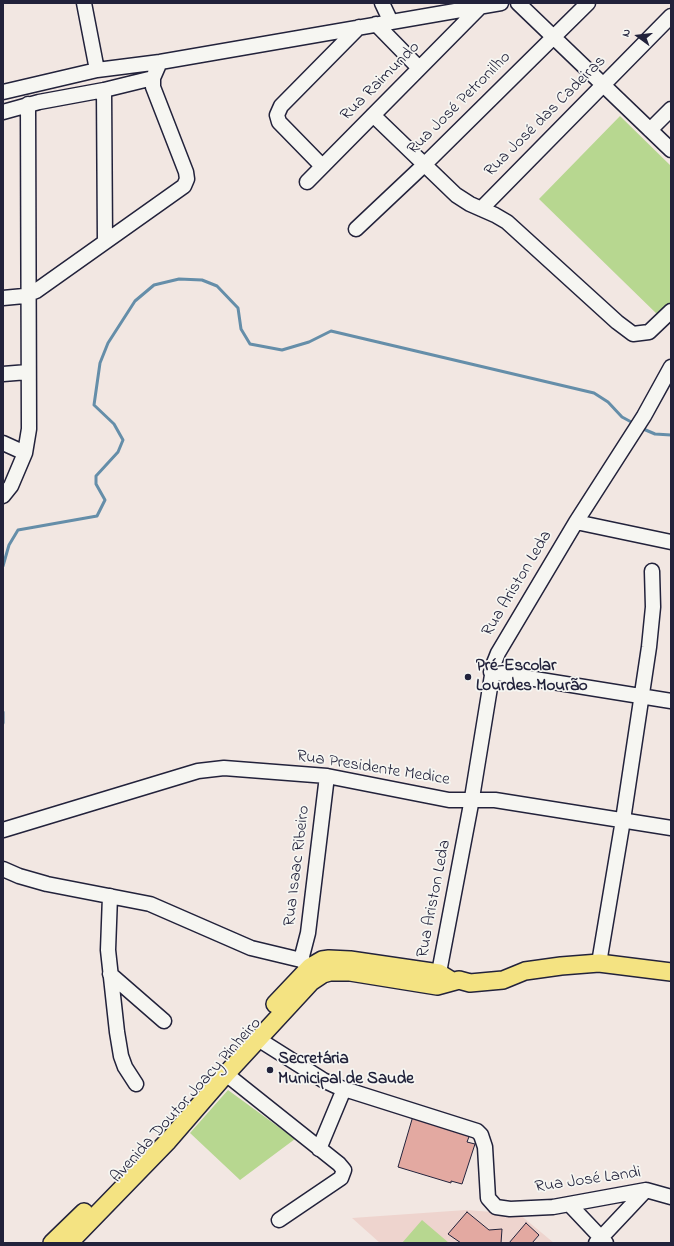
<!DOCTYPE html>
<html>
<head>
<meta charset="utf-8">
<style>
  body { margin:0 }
  #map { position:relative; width:674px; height:1246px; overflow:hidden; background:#f2e7e2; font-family:"Indie Flower",sans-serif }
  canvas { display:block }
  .frame { position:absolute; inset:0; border:4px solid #22223b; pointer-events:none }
  .north { position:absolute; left:618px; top:16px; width:40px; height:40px; -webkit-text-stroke:3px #f6f6f2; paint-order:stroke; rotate:285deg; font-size:11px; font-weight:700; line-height:16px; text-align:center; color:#22223b }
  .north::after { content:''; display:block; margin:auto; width:14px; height:18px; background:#22223b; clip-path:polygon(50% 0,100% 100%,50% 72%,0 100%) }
</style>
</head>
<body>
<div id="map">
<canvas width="674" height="1246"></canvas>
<div class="frame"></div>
<div class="north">N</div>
</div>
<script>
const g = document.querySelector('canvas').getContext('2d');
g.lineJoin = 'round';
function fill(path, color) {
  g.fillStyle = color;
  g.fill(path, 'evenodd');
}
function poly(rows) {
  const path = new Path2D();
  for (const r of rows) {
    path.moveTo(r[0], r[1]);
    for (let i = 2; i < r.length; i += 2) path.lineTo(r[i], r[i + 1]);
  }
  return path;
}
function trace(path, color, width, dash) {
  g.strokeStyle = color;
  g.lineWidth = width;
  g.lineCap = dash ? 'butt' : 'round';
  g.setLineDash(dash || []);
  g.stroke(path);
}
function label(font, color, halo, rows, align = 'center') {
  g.font = font + ' "Indie Flower",sans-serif';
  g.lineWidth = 3.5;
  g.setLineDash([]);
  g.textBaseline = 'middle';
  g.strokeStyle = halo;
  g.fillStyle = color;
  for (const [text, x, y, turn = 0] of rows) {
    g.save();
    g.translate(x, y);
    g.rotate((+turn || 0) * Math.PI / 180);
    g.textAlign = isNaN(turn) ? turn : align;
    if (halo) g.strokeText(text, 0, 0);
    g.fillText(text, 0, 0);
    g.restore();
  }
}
const built = poly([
  [466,1210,519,1214,554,1243,380,1243,352,1218]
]);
const green = poly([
  [620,116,671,166,671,308,661,318,539,199],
  [228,1090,295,1139,240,1180,190,1133],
  [422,1220,449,1243,402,1243]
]);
const stream = poly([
  [641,428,655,434,671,435],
  [3,566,9,545,18,530,97,516,105,500,96,484,96,476,118,452,123,440,114,424,94,405,100,363,108,343,135,301,154,285,179,279,202,280,217,286,238,308,241,329,250,344,282,350,309,342,331,331,594,393,608,402,622,417,635,424],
  [3,712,3,723]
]);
const building = poly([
  [413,1116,470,1134,467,1142,475,1144,462,1184,451,1181,451,1183,398,1167,413,1116],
  [467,1212,489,1230,502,1229,501,1243,461,1243,448,1234,467,1212],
  [526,1223,539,1235,532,1243,509,1243,526,1223]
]);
const minor = poly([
  [84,3,97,70],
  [382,3,391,22],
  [518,3,671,150],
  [376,24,419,68],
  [104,90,105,242],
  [3,92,97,70,160,62,501,3],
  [3,112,39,102,104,90,153,78],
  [373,115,456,195,470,204,495,215,507,222,617,322,633,334,649,332,671,311],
  [650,130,671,109],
  [322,166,279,122,277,115,281,106,359,27],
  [307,182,480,7],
  [481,209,671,16],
  [356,229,425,164,588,3],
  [3,298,24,296,36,291,184,186,187,179,186,172,153,87,153,78,160,62],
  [3,374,28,372],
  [3,443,25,453],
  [3,496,11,486,25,453,29,429,28,104],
  [576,522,671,542],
  [491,672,671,701],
  [3,830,198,771,224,768,327,776,449,800,495,800,671,828],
  [3,869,19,876,47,884,150,904,251,948,301,960,310,967,315,976],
  [110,896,108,950,117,1032,121,1056,125,1067,136,1084],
  [301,960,308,933,327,776],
  [599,963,623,820,649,647,653,607,652,571],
  [110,974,164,1021],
  [437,983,471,804,494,663,498,653,576,522,644,416,671,367],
  [258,1039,323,1080,338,1087,477,1131,481,1135,485,1147,488,1198,496,1207,510,1209,553,1207,646,1190,671,1197],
  [226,1074,339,1164,344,1170,341,1178,279,1220],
  [319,1149,344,1089],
  [570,1205,606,1243],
  [596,1243,646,1190]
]);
const major = poly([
  [275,1004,310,967,322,960,329,959,350,960,439,973,452,981],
  [52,1243,84,1212],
  [69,1243,168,1141,226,1074,311,982,323,974,330,972,350,972,437,986,459,980,470,983,503,980,525,971,561,966,599,963,671,972]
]);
const markers = [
  [468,677,4,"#22223b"],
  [270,1070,4,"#22223b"]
];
const streetNames = [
  ["Rua Raimundo",381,82,-45],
  ["Rua José Petronilho",460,104,-45],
  ["Rua José das Cadeiras",546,117,-45],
  ["Rua Ariston Leda",518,584,-59],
  ["Rua Presidente Medice",373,769,9],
  ["Rua Isaac Ribeiro",298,866,-83],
  ["Rua Ariston Leda",435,899,-79],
  ["Avenida Doutor Joacy Pinheiro",187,1101,-48],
  ["Rua José Landi",588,1181,-8]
];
const poiNames = [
  ["Pré-Escolar",476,667],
  ["Lourdes Mourão",476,687],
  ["Secretária",278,1060],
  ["Municipal de Saude",278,1080]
];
fill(built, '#eed4ce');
fill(green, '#b7d790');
trace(stream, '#658ea9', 3);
fill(building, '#e3a9a1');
trace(building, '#22223b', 1);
trace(minor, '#22223b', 17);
trace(major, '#22223b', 20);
trace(minor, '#f6f6f2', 14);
trace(major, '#f4e382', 17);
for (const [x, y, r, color] of markers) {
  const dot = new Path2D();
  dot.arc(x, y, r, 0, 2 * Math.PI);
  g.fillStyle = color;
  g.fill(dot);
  trace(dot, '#f6f6f2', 1.5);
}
label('17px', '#22223b', '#f6f6f2', streetNames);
label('bold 17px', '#22223b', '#f6f6f2', poiNames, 'left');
</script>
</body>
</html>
